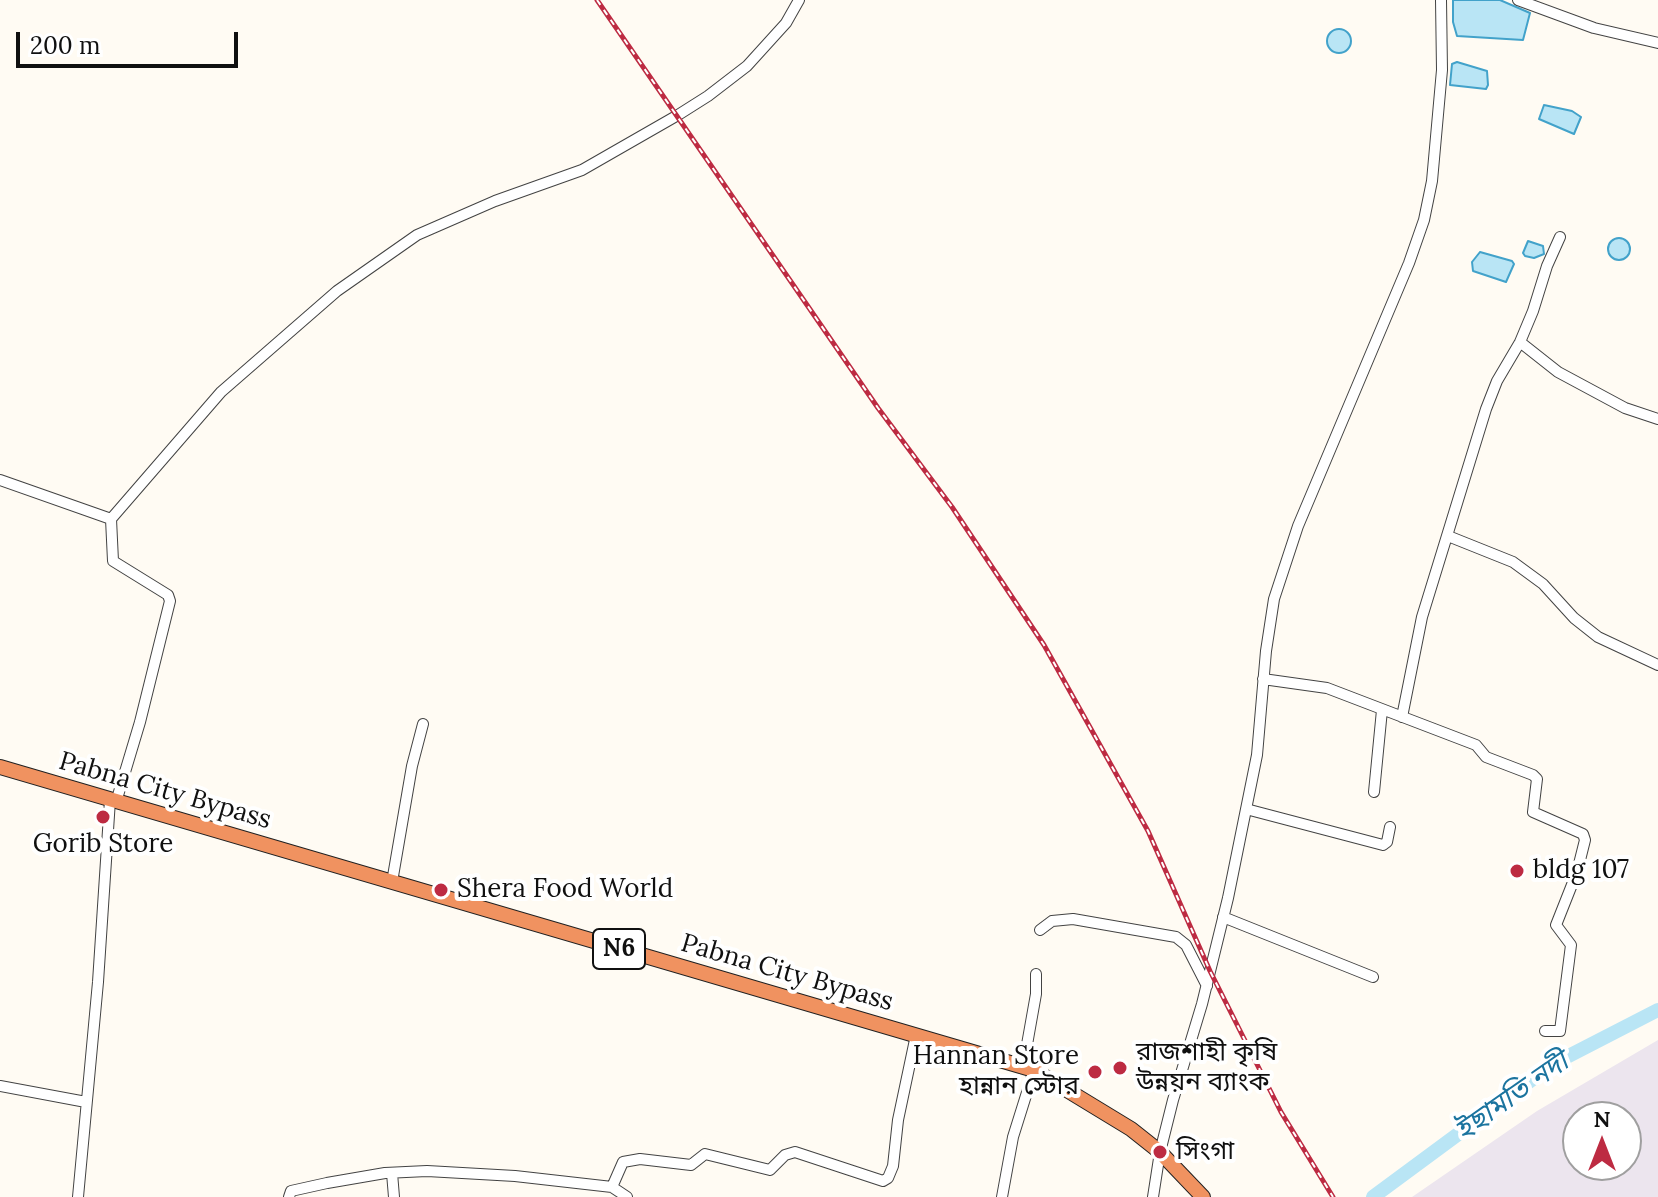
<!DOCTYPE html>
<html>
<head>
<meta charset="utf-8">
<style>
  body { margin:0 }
  #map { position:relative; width:1658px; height:1197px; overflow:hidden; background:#fffbf3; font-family:Lora,serif }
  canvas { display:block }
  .north { position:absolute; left:1562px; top:1101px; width:80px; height:80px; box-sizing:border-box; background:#fff; border:2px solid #9f9f9f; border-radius:50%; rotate:0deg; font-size:22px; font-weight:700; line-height:32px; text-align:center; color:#101010 }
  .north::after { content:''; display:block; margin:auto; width:28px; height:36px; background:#bd2b42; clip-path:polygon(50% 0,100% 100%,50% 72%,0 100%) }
  .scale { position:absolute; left:16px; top:32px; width:222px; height:36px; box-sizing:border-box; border:4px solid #101010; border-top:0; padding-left:10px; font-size:24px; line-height:28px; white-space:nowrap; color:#101010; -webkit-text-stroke:6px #fff; paint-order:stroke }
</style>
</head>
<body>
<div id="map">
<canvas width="1658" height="1197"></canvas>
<div class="north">N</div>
<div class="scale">200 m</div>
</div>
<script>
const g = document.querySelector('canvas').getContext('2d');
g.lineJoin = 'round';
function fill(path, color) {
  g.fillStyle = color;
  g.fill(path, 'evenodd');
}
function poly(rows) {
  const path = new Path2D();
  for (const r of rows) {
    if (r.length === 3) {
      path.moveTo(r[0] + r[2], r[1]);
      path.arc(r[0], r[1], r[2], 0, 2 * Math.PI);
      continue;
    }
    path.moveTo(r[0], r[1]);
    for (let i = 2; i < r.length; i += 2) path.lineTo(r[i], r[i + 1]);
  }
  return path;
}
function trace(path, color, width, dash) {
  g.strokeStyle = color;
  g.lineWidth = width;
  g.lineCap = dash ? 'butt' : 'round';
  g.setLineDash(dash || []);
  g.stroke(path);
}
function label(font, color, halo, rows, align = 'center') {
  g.font = font + ' Lora,"Noto Sans Bengali",serif';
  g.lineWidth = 8;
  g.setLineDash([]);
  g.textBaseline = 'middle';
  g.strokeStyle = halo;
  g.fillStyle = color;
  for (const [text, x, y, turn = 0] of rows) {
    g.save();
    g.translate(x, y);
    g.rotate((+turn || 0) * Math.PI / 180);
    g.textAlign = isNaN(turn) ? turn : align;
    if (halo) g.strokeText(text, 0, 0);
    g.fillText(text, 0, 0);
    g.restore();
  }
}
const industrial = poly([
  [1658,1040,1658,1197,1412,1197,1537,1111],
  [1578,1117,1626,1117,1626,1165,1578,1165]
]);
const water = poly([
  [1453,0,1500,0,1530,13,1523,40,1457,36,1453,22,1453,0],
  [1339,41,12],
  [1457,62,1487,71,1488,85,1486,89,1450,85,1452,64,1457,62],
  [1544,105,1572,111,1581,117,1574,134,1539,119,1544,105],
  [1619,249,11],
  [1528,241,1543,246,1544,254,1534,258,1525,256,1523,253,1528,241],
  [1480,252,1512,261,1514,264,1506,282,1473,271,1472,262,1480,252]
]);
const river = poly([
  [1373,1197,1553,1064,1658,1010]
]);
const minor = poly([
  [1518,0,1594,28,1658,43],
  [1520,342,1558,372,1625,408,1658,419],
  [0,480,111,519],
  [1448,536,1513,562,1543,584,1574,618,1598,637,1658,665],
  [1263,679,1327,688,1476,745,1486,757,1533,775,1537,779,1533,812,1583,834,1585,840,1577,872,1556,925,1571,945,1560,1031,1545,1031],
  [1402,717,1422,617,1486,409,1497,381,1520,342,1533,311,1547,266,1560,237],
  [1374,792,1382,710],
  [116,802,140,722,170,601,168,595,113,561,111,519,221,392,337,291,417,235,495,201,582,170,678,115,708,96,747,66,786,23,799,0],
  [1246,809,1383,845,1387,842,1390,827],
  [392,882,412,766,423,724],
  [1223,917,1373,977],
  [1040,930,1052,921,1073,919,1176,937,1186,945,1207,986],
  [1023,1067,1036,994,1036,974],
  [0,1086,86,1102],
  [392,1173,394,1197],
  [612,1187,623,1162,640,1159,691,1165,705,1154,770,1170,785,1155,795,1152,883,1181,888,1178,893,1166,898,1120,916,1035],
  [78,1197,98,982,110,800],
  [289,1197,291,1191,327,1183,385,1173,427,1171,515,1176,612,1187,627,1197],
  [1002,1197,1013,1137,1034,1070],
  [1153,1197,1160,1152,1173,1100,1202,1004,1228,898,1257,755,1266,651,1274,599,1298,526,1409,263,1424,220,1432,181,1442,70,1441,0]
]);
const highway = poly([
  [0,767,1034,1070,1131,1129,1160,1152,1203,1197]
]);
const rail = poly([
  [597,0,878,408,952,507,1044,645,1148,831,1210,971,1281,1112,1333,1197]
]);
const markers = [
  [103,817,8,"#bd2b42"],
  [1517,871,8,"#bd2b42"],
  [441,890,8,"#bd2b42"],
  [1120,1068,8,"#bd2b42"],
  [1095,1072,8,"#bd2b42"],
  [1160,1152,8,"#bd2b42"]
];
const shields = [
  [619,949,52]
];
const shieldNames = [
  ["N6",619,949]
];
const streetNames = [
  ["Pabna City Bypass",165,791,16],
  ["Pabna City Bypass",787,973,16]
];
const poiNames = [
  ["Gorib Store",103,845,"center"],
  ["bldg 107",1533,871],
  ["Shera Food World",457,890],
  ["রাজশাহী কৃষি",1136,1053],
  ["উন্নয়ন ব্যাংক",1136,1083],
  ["Hannan Store",1079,1057,"right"],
  ["হান্নান স্টোর",1079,1087,"right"],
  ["সিংগা",1176,1152]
];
const waterNames = [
  ["ইছামতি নদী",1512,1097,-35]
];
fill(industrial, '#ece5ee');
fill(water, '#b9e5f5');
trace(water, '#42a2ca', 2);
trace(river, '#b9e5f5', 14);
trace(minor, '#434343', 12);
trace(highway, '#212121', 16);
trace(minor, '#fff', 10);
trace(highway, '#f09260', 14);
trace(rail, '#bd2b42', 5);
trace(rail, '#fff', 2, [6]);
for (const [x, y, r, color] of markers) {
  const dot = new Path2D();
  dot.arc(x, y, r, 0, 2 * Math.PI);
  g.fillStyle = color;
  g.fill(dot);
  trace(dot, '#fff', 3);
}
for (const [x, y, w] of shields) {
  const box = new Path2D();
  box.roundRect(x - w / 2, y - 20, w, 40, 6);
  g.fillStyle = '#fff';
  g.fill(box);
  trace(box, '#101010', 2);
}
label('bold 24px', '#101010', null, shieldNames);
label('26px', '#101010', '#fff', streetNames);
label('26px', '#101010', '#fff', poiNames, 'left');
label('italic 28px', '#1b749f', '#fff', waterNames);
</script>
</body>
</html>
